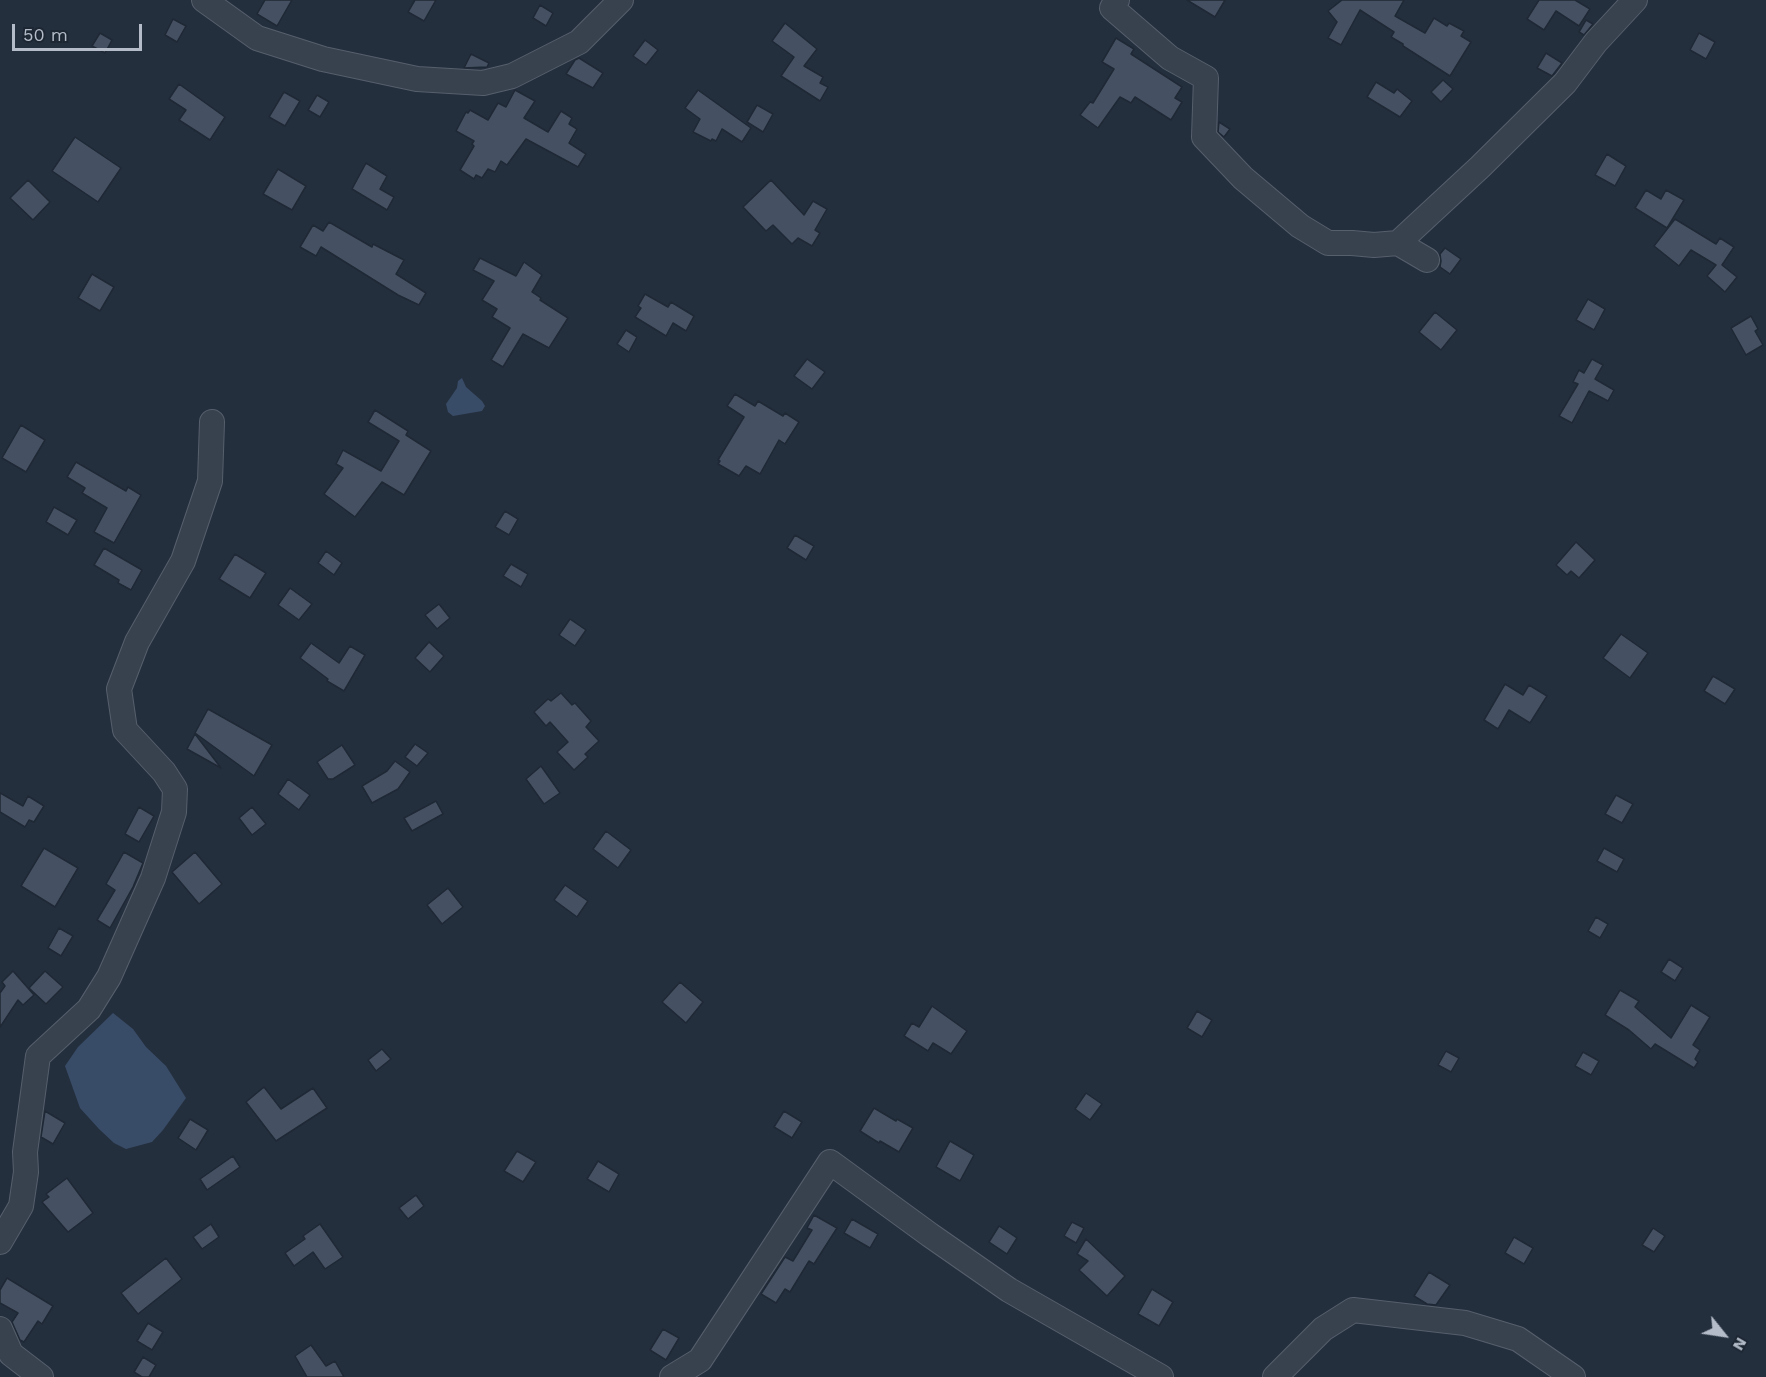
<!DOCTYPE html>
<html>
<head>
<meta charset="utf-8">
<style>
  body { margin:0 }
  #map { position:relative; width:1766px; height:1377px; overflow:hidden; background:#242f3e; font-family:"Work Sans",sans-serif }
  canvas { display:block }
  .north { position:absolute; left:1694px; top:1305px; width:60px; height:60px; -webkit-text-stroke:4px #1d2633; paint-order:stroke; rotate:120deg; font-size:16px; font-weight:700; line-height:24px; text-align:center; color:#b4bcc9 }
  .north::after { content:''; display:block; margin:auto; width:21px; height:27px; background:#b4bcc9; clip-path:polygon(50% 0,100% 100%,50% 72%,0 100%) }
  .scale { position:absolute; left:12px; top:24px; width:130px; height:27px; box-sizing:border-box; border:3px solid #b4bcc9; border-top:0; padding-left:8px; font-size:18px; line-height:21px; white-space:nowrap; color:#b4bcc9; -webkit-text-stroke:4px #1d2633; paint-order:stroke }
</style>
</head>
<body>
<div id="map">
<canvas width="1766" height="1377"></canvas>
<div class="north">N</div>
<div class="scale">50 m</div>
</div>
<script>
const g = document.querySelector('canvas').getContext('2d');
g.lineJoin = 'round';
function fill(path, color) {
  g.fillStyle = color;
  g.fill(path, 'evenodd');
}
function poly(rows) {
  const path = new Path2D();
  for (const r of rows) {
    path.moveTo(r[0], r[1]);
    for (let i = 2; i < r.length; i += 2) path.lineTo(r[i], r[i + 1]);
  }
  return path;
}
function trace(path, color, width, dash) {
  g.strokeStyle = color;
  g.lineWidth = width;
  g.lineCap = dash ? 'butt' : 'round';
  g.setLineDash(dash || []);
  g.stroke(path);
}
const water = poly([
  [462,378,466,387,482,401,485,406,482,411,453,416,448,412,446,404,457,388,458,381],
  [113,1013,133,1029,146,1047,166,1066,186,1098,163,1130,152,1142,126,1149,114,1143,99,1129,80,1108,65,1066,78,1047]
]);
const building = poly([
  [265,0,292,0,277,26,257,14,265,0],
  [415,0,436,0,424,21,408,12,415,0],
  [1187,0,1225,0,1215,17,1187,0],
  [1342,0,1404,0,1395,16,1425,33,1434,18,1447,26,1449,23,1464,31,1461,36,1471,42,1450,76,1403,46,1403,44,1391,37,1394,32,1360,10,1341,45,1328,38,1337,22,1328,11,1342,0],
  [1539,0,1575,0,1590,9,1579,26,1556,11,1544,30,1527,19,1539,0],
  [540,5,553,13,546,26,533,18,540,5],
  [173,19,186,26,177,42,165,35,173,19],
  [1586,20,1593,24,1584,35,1579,32,1586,20],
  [785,23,817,49,804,66,823,77,820,83,828,87,820,101,781,76,794,57,772,41,785,23],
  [100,33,112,40,105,53,92,46,100,33],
  [1699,33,1715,42,1706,59,1690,50,1699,33],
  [1116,38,1134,49,1131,54,1182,87,1175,98,1182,102,1171,120,1135,97,1131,103,1120,97,1098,128,1080,115,1090,102,1093,103,1114,69,1102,62,1116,38],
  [645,40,658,50,646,65,633,56,645,40],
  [1546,53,1562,63,1552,76,1537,68,1546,53],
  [471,54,489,63,487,67,464,68,471,54],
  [579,58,603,73,593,88,566,74,575,60,579,58],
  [1443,80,1453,89,1441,102,1431,92,1443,80],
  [1376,82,1394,93,1397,89,1412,101,1400,117,1367,97,1376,82],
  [179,84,225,117,210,140,179,120,186,110,169,99,179,84],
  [515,90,535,101,524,118,548,132,561,111,572,118,569,124,577,129,569,143,586,154,578,167,526,139,507,165,501,161,495,172,488,169,482,178,476,175,474,179,460,170,474,146,472,144,474,141,456,131,466,112,468,113,470,110,488,120,498,103,506,107,515,90],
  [698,90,751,128,742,142,722,129,716,141,712,139,711,141,693,132,700,119,685,108,698,90],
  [284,92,300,101,285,126,269,117,284,92],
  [317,95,329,102,320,117,308,110,317,95],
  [757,105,773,114,763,132,747,122,757,105],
  [1219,122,1230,129,1224,137,1218,132,1219,122],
  [75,137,121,168,98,202,52,171,75,137],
  [1607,154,1626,166,1615,186,1595,175,1607,154],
  [366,163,387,176,380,189,394,197,387,210,352,189,366,163],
  [278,169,306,186,292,210,263,194,278,169],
  [28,180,50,202,33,220,10,198,28,180],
  [771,180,804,215,813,201,827,209,815,230,820,233,812,246,798,238,792,244,773,225,766,231,743,207,771,180],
  [1646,190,1661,199,1666,190,1684,200,1667,228,1635,208,1646,190],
  [1675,219,1716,244,1720,238,1734,247,1722,265,1737,277,1725,292,1707,276,1716,265,1691,250,1679,266,1654,246,1675,219],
  [329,222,372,247,373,244,404,260,396,274,426,293,419,305,398,295,321,247,316,256,300,247,313,225,323,231,329,222],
  [1445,248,1461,259,1450,274,1440,267,1441,261,1440,254,1445,248],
  [480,258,516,276,524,262,542,275,532,292,541,298,540,300,568,318,549,348,523,334,503,367,491,360,510,328,492,317,497,309,482,300,494,281,473,270,480,258],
  [92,274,114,287,100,311,78,298,92,274],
  [645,294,668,307,671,302,694,316,686,331,673,323,666,336,635,317,641,308,638,306,645,294],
  [1588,299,1605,309,1594,330,1576,320,1588,299],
  [1435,312,1457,330,1441,350,1419,332,1435,312],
  [1751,316,1758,329,1755,331,1763,345,1746,355,1731,328,1751,316],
  [626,330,637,337,629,352,617,344,626,330],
  [807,359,825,372,812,389,794,376,807,359],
  [1592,359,1603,365,1595,379,1614,390,1608,401,1589,391,1572,423,1559,416,1578,384,1573,382,1579,370,1584,373,1592,359],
  [735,394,755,406,758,401,783,416,785,413,799,422,785,444,779,440,760,474,746,466,739,476,718,464,720,461,718,460,744,417,727,406,735,394],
  [375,410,408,431,406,435,431,451,404,495,382,482,355,517,324,494,343,468,336,464,343,450,381,471,399,441,368,422,375,410],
  [21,425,45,440,26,472,2,458,21,425],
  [76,462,126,491,128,487,141,495,114,543,94,532,107,508,82,493,85,488,67,477,76,462],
  [54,507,77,520,68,535,46,522,54,507],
  [505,511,518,519,509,535,495,527,505,511],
  [795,535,814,546,806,560,787,548,795,535],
  [1576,542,1595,560,1579,578,1571,571,1567,575,1556,565,1576,542],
  [104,548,142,570,131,590,118,583,119,580,94,565,104,548],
  [326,551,342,563,334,575,318,563,326,551],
  [235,554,266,573,250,598,219,579,235,554],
  [511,564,528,574,521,587,503,576,511,564],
  [290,588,312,604,299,620,278,605,290,588],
  [439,604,450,618,437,629,425,615,439,604],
  [570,619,586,630,575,646,559,635,570,619],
  [1621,634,1648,653,1630,678,1603,658,1621,634],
  [429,642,444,656,430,672,415,658,429,642],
  [311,643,339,663,350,646,365,655,344,691,327,681,328,679,300,658,311,643],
  [1713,676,1735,689,1725,704,1704,691,1713,676],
  [1505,684,1523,695,1529,685,1547,696,1530,723,1509,710,1498,729,1484,720,1505,684],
  [561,693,572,705,575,703,591,721,586,727,599,741,585,754,588,757,574,770,557,752,568,742,550,722,546,726,534,712,548,699,551,701,561,693],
  [208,709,272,745,254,776,195,733,208,709],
  [195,734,221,768,187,749,195,734],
  [415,744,428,753,417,766,405,757,415,744],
  [342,745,355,765,333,779,328,779,317,762,342,745],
  [395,761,410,772,398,789,372,803,362,786,387,771,395,761],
  [541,766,560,793,544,804,526,779,541,766],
  [288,779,310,795,299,810,278,794,288,779],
  [0,793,23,806,28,796,44,806,34,822,29,820,25,827,0,812,0,793],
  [1616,795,1633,804,1622,823,1605,814,1616,795],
  [436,801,443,814,412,831,404,818,436,801],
  [139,807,154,816,139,842,125,834,139,807],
  [252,807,266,824,252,835,239,818,252,807],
  [606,831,631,850,618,868,593,849,606,831],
  [44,848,78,868,55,907,21,886,44,848],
  [1604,848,1624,859,1617,872,1597,861,1604,848],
  [124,852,143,863,133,887,110,928,97,920,115,890,106,884,124,852],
  [195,852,222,884,199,904,172,872,195,852],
  [565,885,588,901,577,917,554,900,565,885],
  [448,888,463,907,442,924,427,905,448,888],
  [1596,917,1608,924,1600,938,1588,931,1596,917],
  [59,928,73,936,61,956,48,948,59,928],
  [1669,959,1683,968,1675,981,1661,972,1669,959],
  [13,971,34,995,23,1005,18,1000,0,1027,0,993,5,986,2,982,13,971],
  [45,971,63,987,46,1004,29,988,45,971],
  [680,982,703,1002,686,1023,662,1002,680,982],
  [1620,990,1639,1001,1635,1007,1671,1038,1691,1005,1710,1017,1693,1045,1700,1050,1695,1059,1698,1062,1694,1068,1655,1044,1651,1049,1629,1030,1605,1015,1620,990],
  [932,1006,967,1031,951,1054,933,1043,928,1051,904,1036,912,1023,919,1027,932,1006],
  [1197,1011,1212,1020,1202,1037,1187,1028,1197,1011],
  [382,1049,391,1059,376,1071,368,1060,382,1049],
  [1446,1051,1459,1058,1451,1072,1438,1065,1446,1051],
  [1583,1052,1599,1061,1591,1075,1575,1066,1583,1052],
  [264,1087,281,1109,313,1088,327,1108,276,1141,246,1102,264,1087],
  [1086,1093,1102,1104,1090,1120,1075,1109,1086,1093],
  [874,1108,896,1121,897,1119,913,1128,899,1152,880,1141,879,1143,860,1131,874,1108],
  [45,1111,65,1123,53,1144,41,1137,45,1111],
  [784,1111,802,1122,792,1138,774,1127,784,1111],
  [190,1119,208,1130,196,1150,178,1138,190,1119],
  [950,1141,974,1155,960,1181,936,1167,950,1141],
  [517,1151,536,1162,523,1182,504,1171,517,1151],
  [233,1156,240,1167,207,1190,200,1179,233,1156],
  [598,1161,619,1174,609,1192,587,1179,598,1161],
  [67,1178,93,1213,68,1232,42,1202,49,1197,46,1194,67,1178],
  [416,1195,424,1206,408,1219,399,1208,416,1195],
  [814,1215,837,1228,814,1264,809,1261,790,1292,785,1289,776,1303,761,1294,785,1257,793,1261,812,1230,807,1228,814,1215],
  [852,1219,878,1234,870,1248,844,1233,852,1219],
  [1072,1222,1084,1228,1076,1243,1064,1236,1072,1222],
  [211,1224,219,1237,202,1249,193,1237,211,1224],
  [320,1224,343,1257,325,1269,313,1252,294,1266,285,1253,305,1239,303,1236,320,1224],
  [999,1226,1017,1238,1007,1254,989,1242,999,1226],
  [1653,1228,1665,1236,1654,1252,1642,1245,1653,1228],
  [1514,1237,1533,1248,1524,1264,1505,1253,1514,1237],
  [1086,1239,1125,1276,1107,1296,1079,1270,1088,1261,1077,1254,1086,1239],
  [166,1258,182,1279,138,1314,121,1293,166,1258],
  [1429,1272,1450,1285,1436,1305,1427,1304,1414,1296,1429,1272],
  [7,1278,53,1306,42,1324,38,1321,24,1342,20,1340,12,1322,18,1313,0,1303,0,1290,7,1278],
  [1152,1289,1173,1302,1159,1326,1138,1314,1152,1289],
  [148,1323,163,1332,152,1350,137,1341,148,1323],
  [663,1329,679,1338,666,1360,650,1350,663,1329],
  [311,1345,326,1366,335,1361,344,1377,307,1377,295,1356,311,1345],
  [143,1357,156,1365,149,1377,142,1377,134,1372,143,1357]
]);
const minor = poly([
  [204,0,257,38,323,59,417,79,483,83,512,76,579,42,621,0],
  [1117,0,1112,8,1170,58,1206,78,1204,137,1243,178,1300,226,1328,243,1352,243,1374,245,1398,243,1427,260],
  [1398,243,1480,167,1565,83,1596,42,1635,0],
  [0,1242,21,1206,26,1172,25,1152,38,1056,89,1009,109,977,153,878,174,812,175,789,164,772,125,730,119,689,137,642,183,561,210,481,212,422],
  [0,1329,11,1354,41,1377],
  [672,1377,700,1360,830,1162,930,1235,1009,1290,1161,1377],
  [1275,1377,1323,1329,1353,1310,1465,1323,1518,1339,1573,1377]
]);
fill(water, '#394c67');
fill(building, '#455162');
trace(building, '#1f2835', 1.5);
trace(minor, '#565f6c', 26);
trace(minor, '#38414e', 24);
</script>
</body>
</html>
